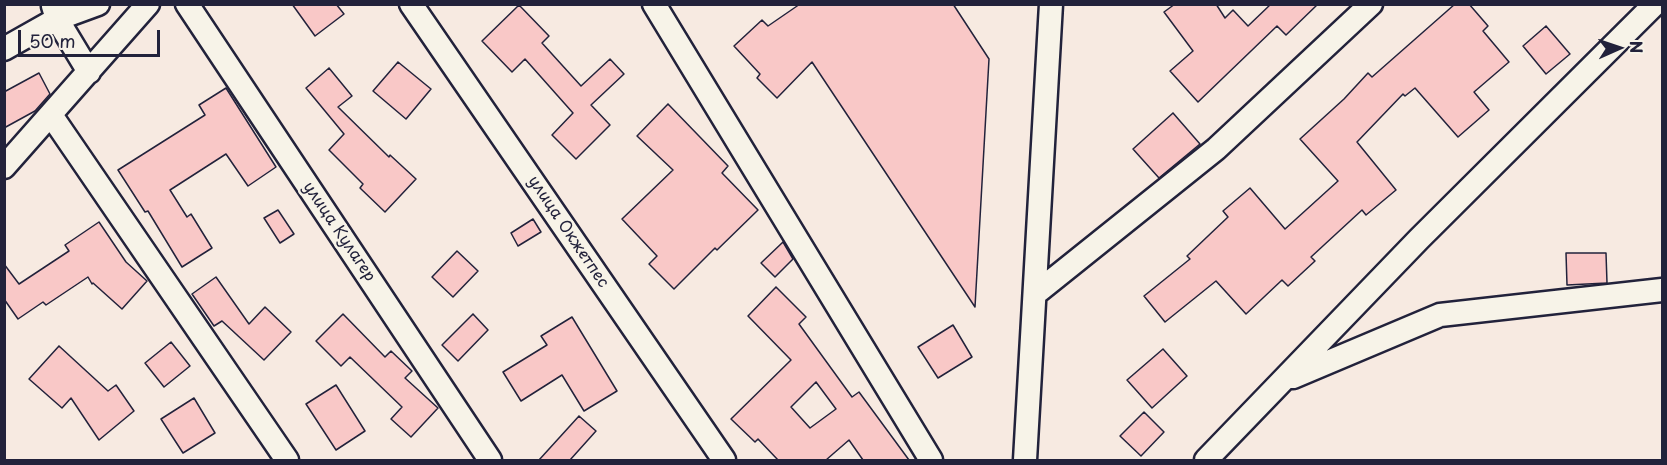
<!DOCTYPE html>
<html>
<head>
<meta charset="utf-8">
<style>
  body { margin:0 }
  #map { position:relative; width:1667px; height:465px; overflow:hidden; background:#f7eae1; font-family:"Playpen Sans",sans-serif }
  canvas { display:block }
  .frame { position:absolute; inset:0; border:6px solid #22223b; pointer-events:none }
  .north { position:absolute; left:1589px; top:18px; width:60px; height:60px; -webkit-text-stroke:4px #f7f3e8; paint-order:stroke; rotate:87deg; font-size:16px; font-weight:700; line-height:24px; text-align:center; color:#22223b }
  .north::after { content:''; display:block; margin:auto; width:21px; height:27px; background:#22223b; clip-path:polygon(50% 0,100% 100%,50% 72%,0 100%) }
  .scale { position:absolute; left:18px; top:30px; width:142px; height:27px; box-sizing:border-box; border:3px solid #22223b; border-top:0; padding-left:8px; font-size:18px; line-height:21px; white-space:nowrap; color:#22223b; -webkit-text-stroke:4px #f7f3e8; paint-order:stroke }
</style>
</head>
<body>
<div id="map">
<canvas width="1667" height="465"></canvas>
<div class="frame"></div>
<div class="north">N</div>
<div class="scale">50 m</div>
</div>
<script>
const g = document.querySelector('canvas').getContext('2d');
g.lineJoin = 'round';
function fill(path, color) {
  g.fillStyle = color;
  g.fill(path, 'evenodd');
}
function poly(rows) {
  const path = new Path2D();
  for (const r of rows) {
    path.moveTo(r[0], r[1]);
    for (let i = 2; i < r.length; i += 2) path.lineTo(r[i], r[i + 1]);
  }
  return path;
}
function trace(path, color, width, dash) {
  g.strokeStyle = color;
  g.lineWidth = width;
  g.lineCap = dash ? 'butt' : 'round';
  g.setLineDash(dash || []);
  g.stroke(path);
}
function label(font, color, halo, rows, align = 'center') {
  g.font = font + ' "Playpen Sans",sans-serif';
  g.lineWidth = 5;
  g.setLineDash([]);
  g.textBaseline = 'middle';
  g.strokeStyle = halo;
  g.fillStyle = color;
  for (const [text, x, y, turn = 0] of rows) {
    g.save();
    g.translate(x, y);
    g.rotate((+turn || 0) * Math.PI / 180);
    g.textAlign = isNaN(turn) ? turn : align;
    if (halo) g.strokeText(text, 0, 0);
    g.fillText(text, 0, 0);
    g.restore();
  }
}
const building = poly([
  [292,4,336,4,344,14,315,36,292,4],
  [800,4,953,4,989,59,975,307,812,62,777,98,757,78,760,74,734,46,762,20,768,26,800,4],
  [1175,4,1216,4,1225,18,1233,10,1248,26,1271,4,1318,4,1286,35,1277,26,1198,102,1170,71,1193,51,1164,12,1175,4],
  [1455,4,1469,4,1488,26,1483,31,1509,62,1474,92,1489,110,1458,137,1415,88,1405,96,1403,94,1357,142,1396,190,1366,215,1362,210,1311,257,1315,261,1288,286,1282,280,1246,314,1216,281,1165,322,1144,296,1190,259,1187,256,1228,217,1223,211,1250,188,1285,229,1338,181,1300,139,1344,99,1368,73,1372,77,1455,4],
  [519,5,549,36,542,43,581,86,610,59,624,74,591,105,610,125,576,159,552,135,573,113,525,59,512,72,482,41,519,5],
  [1546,26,1570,54,1546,74,1523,46,1546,26],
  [398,62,431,89,406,119,373,91,398,62],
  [329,68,352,96,338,107,389,157,390,155,416,179,385,212,360,188,363,184,329,150,344,134,306,88,329,68],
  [39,73,50,94,35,111,4,128,4,92,39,73],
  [226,88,276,167,248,186,226,154,170,190,187,217,191,214,212,248,182,267,148,211,145,212,118,170,205,115,199,105,226,88],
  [668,104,728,166,722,173,758,210,717,250,715,248,674,289,649,264,657,256,622,219,673,170,637,136,668,104],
  [1173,113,1200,144,1159,178,1133,149,1173,113],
  [278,210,294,234,280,243,264,218,278,210],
  [533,219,541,232,518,246,511,233,533,219],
  [99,222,126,262,147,281,122,309,93,283,92,284,88,277,46,305,43,302,18,319,4,299,4,264,19,284,69,251,65,245,99,222],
  [783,242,793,259,775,277,761,263,783,242],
  [457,251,478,271,453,297,432,277,457,251],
  [1566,253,1606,253,1607,283,1567,285,1566,253],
  [216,277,249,324,265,307,291,332,264,360,222,321,214,326,192,294,216,277],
  [776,287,806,317,799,324,852,397,859,392,909,460,863,460,849,440,826,460,778,460,758,439,755,442,731,419,791,360,748,316,776,287],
  [816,382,836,409,810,428,791,407,816,382],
  [343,314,385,357,391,351,412,371,405,378,438,408,411,437,391,419,402,407,350,357,341,366,316,341,343,314],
  [473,314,488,330,458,361,442,345,473,314],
  [572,317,617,391,584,411,562,375,521,401,503,372,547,345,541,336,572,317],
  [953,325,972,357,938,378,918,347,953,325],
  [171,342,190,366,164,387,145,363,171,342],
  [59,346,108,391,116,385,134,411,99,440,71,398,62,408,29,379,59,346],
  [1163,349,1187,376,1152,408,1127,380,1163,349],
  [336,385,365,431,336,450,306,404,336,385],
  [194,398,215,433,183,453,161,419,194,398],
  [1144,412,1164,432,1141,456,1120,436,1144,412],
  [579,416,596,431,570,460,539,460,579,416]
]);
const minor = poly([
  [187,4,490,460],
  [411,4,724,460],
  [654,4,931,460],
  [53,6,57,19,89,72],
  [4,49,57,19,98,4],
  [51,115,287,460],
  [4,167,148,4],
  [1035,294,1216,149,1371,4],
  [1293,377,1440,315,1662,290],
  [1025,460,1051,4],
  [1206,460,1419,239,1655,4]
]);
const streetNames = [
  ["улица Кулагер",339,232,56],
  ["улица Окжетпес",568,232,56]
];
fill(building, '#f9c8c7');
trace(building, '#22223b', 1.5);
trace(minor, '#22223b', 27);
trace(minor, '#f7f3e8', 22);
label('16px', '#22223b', '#f7f3e8', streetNames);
</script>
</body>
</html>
